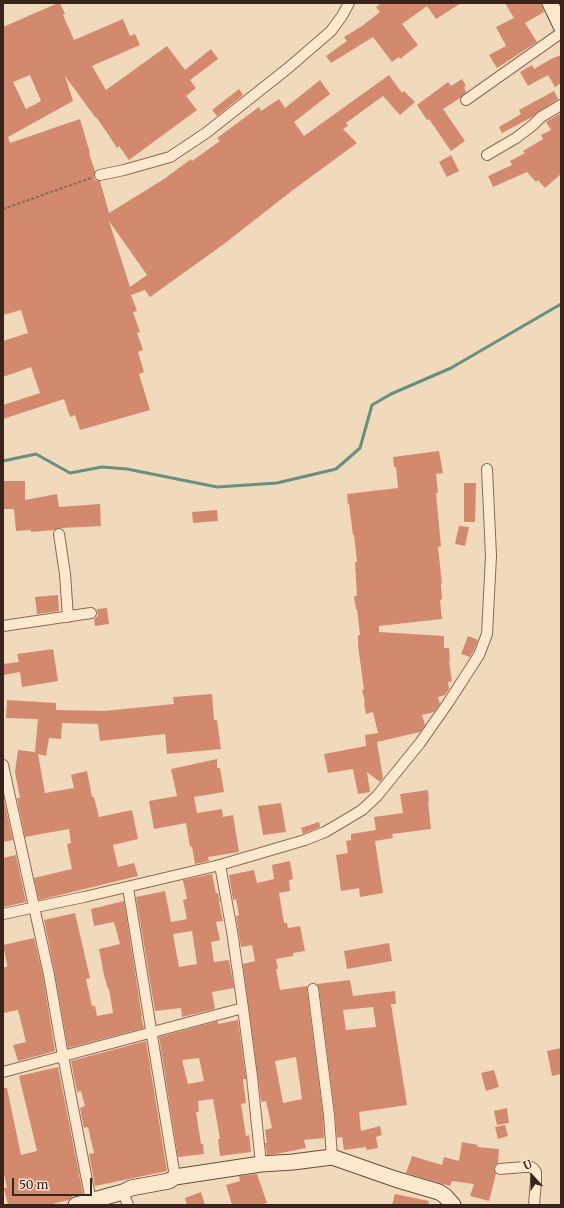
<!DOCTYPE html>
<html>
<head>
<meta charset="utf-8">
<style>
  body { margin:0 }
  #map { position:relative; width:564px; height:1208px; overflow:hidden; background:#f1dabc; font-family:Merriweather,serif }
  canvas { display:block }
  .frame { position:absolute; inset:0; border:4px solid #38241a; pointer-events:none }
  .north { position:absolute; left:512px; top:1156px; width:40px; height:40px; -webkit-text-stroke:3px #f8e5cc; paint-order:stroke; rotate:339deg; font-size:11px; font-weight:700; line-height:16px; text-align:center; color:#38241a }
  .north::after { content:''; display:block; margin:auto; width:14px; height:18px; background:#38241a; clip-path:polygon(50% 0,100% 100%,50% 72%,0 100%) }
  .scale { position:absolute; left:12px; top:1178px; width:80px; height:18px; box-sizing:border-box; border:2px solid #38241a; border-top:0; padding-left:5px; font-size:12px; line-height:14px; white-space:nowrap; color:#38241a; -webkit-text-stroke:3px #f8e5cc; paint-order:stroke }
</style>
</head>
<body>
<div id="map">
<canvas width="564" height="1208"></canvas>
<div class="frame"></div>
<div class="north">U</div>
<div class="scale">50 m</div>
</div>
<script>
const g = document.querySelector('canvas').getContext('2d');
g.lineJoin = 'round';
function poly(rows) {
  const path = new Path2D();
  for (const r of rows) {
    path.moveTo(r[0], r[1]);
    for (let i = 2; i < r.length; i += 2) path.lineTo(r[i], r[i + 1]);
  }
  return path;
}
function trace(path, color, width, dash) {
  g.strokeStyle = color;
  g.lineWidth = width;
  g.lineCap = dash ? 'butt' : 'round';
  g.setLineDash(dash || []);
  g.stroke(path);
}
function fill(path, color) {
  g.fillStyle = color;
  g.fill(path, 'evenodd');
}
const stream = poly([
  [3,461,36,454,70,473,102,467,127,469,217,487,277,483,336,469,360,448,372,405,391,394,451,368,561,304]
]);
const building = poly([
  [58,3,60,3,65,14,63,15,74,40,123,19,130,36,135,34,140,45,92,66,106,90,167,46,185,70,211,49,218,59,190,80,196,88,186,96,197,110,129,160,119,146,117,148,108,134,96,117,95,117,65,76,73,101,8,137,10,143,80,119,90,153,89,153,95,171,94,177,95,180,100,181,109,213,164,179,191,159,192,161,220,141,217,138,259,107,261,111,279,99,285,108,320,80,330,94,294,122,304,136,389,75,402,93,404,91,415,102,400,115,383,96,346,123,348,126,343,129,357,143,293,190,224,244,150,297,145,290,131,295,137,311,133,312,140,332,137,333,143,350,138,352,144,372,139,374,150,410,80,430,75,415,70,417,64,399,3,419,3,405,40,393,31,367,3,377,3,341,28,333,21,310,3,315,3,27],
  [30,75,41,101,26,109,13,82],
  [109,221,147,275,130,287],
  [381,3,461,3,436,19,427,6,402,24,418,45,400,59,399,57,392,62,373,37,331,63,326,56,347,41,344,37,362,26,380,12,376,7],
  [505,3,541,3,544,12,525,23,537,42,497,68,489,55,506,46,496,27,514,18],
  [561,55,561,83,555,87,548,75,528,86,520,72,532,65,534,69,551,59],
  [462,79,466,86,464,87,466,92,460,98,443,109,465,141,451,151,429,119,427,120,417,105,448,82,451,86],
  [239,89,243,95,217,116,212,110],
  [554,91,558,99,538,112,532,117,502,133,499,127,521,114,519,110],
  [561,113,561,174,545,188,538,180,536,182,527,172,493,187,488,176,512,165,510,161,525,153,523,151,543,139,541,135,551,130,546,122],
  [451,155,459,171,447,177,439,162],
  [439,451,443,473,436,474,438,493,436,493,441,546,438,547,442,584,441,584,442,599,440,600,442,619,379,626,379,632,444,636,444,648,449,648,450,661,449,661,452,681,448,682,449,689,445,695,438,697,440,704,434,712,422,715,425,725,420,732,377,742,383,778,380,782,367,772,370,792,358,794,353,769,328,773,324,754,366,746,365,735,378,733,373,712,366,714,364,703,365,702,362,690,364,690,358,645,358,635,360,635,357,609,356,609,354,596,357,596,355,562,357,562,354,535,353,535,349,504,348,504,347,494,398,488,396,467,394,467,393,457],
  [3,481,25,481,25,500,57,494,59,507,100,504,101,526,62,528,58,528,54,530,31,532,31,530,16,531,14,509,3,509],
  [464,483,476,483,475,522,464,522],
  [217,510,218,521,193,523,192,512],
  [459,526,469,527,465,546,455,544],
  [58,595,59,611,37,614,35,597],
  [107,608,109,624,95,626,94,619,98,616,97,609],
  [468,636,478,640,473,652,470,657,461,654],
  [53,649,58,681,22,687,20,672,3,675,3,664,19,662,17,654],
  [212,694,214,720,217,720,221,749,167,754,165,734,100,741,98,724,62,723,61,739,49,738,46,756,38,754,45,793,74,788,71,775,87,771,92,797,94,797,99,817,132,810,138,839,113,845,118,867,134,863,138,876,39,900,34,878,72,869,67,844,71,843,69,829,25,837,17,798,20,798,15,772,18,750,35,752,38,719,6,718,7,700,56,703,56,710,104,711,174,704,173,697],
  [217,759,217,768,220,768,224,792,194,797,197,813,222,809,223,817,233,815,239,852,208,857,209,861,195,864,192,846,190,847,186,823,154,829,149,801,177,796,171,769],
  [428,790,429,802,428,802,431,829,392,834,393,838,375,841,383,893,360,897,359,888,341,891,336,855,348,853,346,841,351,840,351,834,376,830,374,817,403,813,400,794],
  [4,801,13,840,3,842,3,802],
  [281,803,286,832,263,835,258,806],
  [319,822,320,827,303,834,301,828],
  [16,855,26,902,3,907,3,858],
  [290,861,293,879,289,880,290,891,279,893,284,923,287,923,288,928,300,926,305,951,293,953,293,956,276,959,278,969,276,969,280,990,307,986,307,990,323,1116,324,1138,304,1140,306,1148,276,1154,267,1155,265,1143,267,1143,265,1130,272,1128,266,1101,262,1102,261,1100,243,964,255,961,252,945,241,947,236,916,239,915,236,899,233,900,229,875,254,870,257,883,274,879,272,865],
  [296,1057,302,1099,283,1103,275,1061],
  [212,874,216,893,218,893,220,902,219,902,223,921,216,922,220,940,211,942,214,962,229,960,234,988,212,992,215,1009,182,1017,181,1008,155,1011,136,897,165,891,171,922,187,919,183,900,187,899,183,880],
  [192,931,197,964,179,967,173,934],
  [124,901,142,1017,141,1017,144,1028,68,1048,55,974,44,920,75,913,90,978,86,979,92,1006,95,1006,97,1016,113,1013,109,989,108,989,104,975,99,949,120,944,114,922,94,926,91,909],
  [34,938,43,976,55,1051,18,1061,13,1045,26,1042,18,1010,3,1013,3,967,7,967,7,964,3,945],
  [389,943,392,961,347,969,344,951],
  [350,980,353,996,395,991,396,1004,391,1004,407,1105,359,1112,361,1131,380,1126,382,1135,376,1137,378,1148,367,1150,366,1147,344,1150,342,1137,337,1138,335,1114,319,988,317,984],
  [373,1007,376,1027,346,1030,343,1010],
  [238,1020,246,1079,243,1079,246,1103,241,1104,246,1136,249,1135,251,1152,220,1156,218,1139,220,1139,213,1099,198,1101,199,1112,196,1112,201,1144,203,1144,204,1154,178,1157,159,1037,218,1021,218,1024],
  [199,1058,204,1081,188,1084,182,1060],
  [146,1041,167,1171,95,1186,89,1154,94,1153,88,1127,84,1128,80,1108,85,1106,81,1091,77,1092,71,1061],
  [561,1048,561,1074,552,1076,547,1051],
  [58,1067,83,1194,73,1196,69,1200,48,1205,8,1205,4,1188,7,1188,3,1169,3,1088,7,1088,21,1155,37,1151,19,1076],
  [494,1070,499,1087,486,1091,481,1073],
  [507,1108,509,1123,497,1125,494,1111],
  [505,1125,508,1136,498,1139,495,1127],
  [462,1142,478,1145,477,1147,499,1149,498,1163,494,1166,494,1169,496,1174,489,1201,470,1196,474,1184,452,1181,450,1186,406,1173,412,1156,442,1165,444,1157,459,1161],
  [257,1174,267,1203,260,1205,232,1205,226,1185,240,1181,239,1176],
  [201,1192,205,1205,187,1205,185,1198],
  [395,1194,429,1201,428,1205,392,1205]
]);
const path = poly([
  [3,209,91,178]
]);
const street = poly([
  [466,100,561,33],
  [487,155,516,138,533,125,541,117,561,105],
  [100,175,124,170,170,157,206,133,287,69,331,31,342,16,349,3],
  [59,534,65,574,68,617],
  [3,626,91,613],
  [3,765,49,975,63,1056,91,1201],
  [220,865,232,931,243,1008,252,1077,261,1164],
  [128,888,175,1177],
  [3,914,84,897,220,865,305,840,325,832,342,822,362,810,377,796,420,743,448,703,479,655,487,634,491,556,487,469],
  [313,989,329,1115,332,1157],
  [3,1072,243,1008],
  [500,1169,524,1167,531,1167,534,1169,536,1172,536,1181,534,1205],
  [123,1192,128,1205]
]);
const secondary = poly([
  [550,3,561,26],
  [76,1205,123,1192,131,1188,169,1181,175,1177,261,1164,293,1162,332,1157,395,1179,439,1192,445,1196,453,1205]
]);
trace(stream, '#679080', 3);
fill(building, '#d3896e');
trace(street, '#8a6954', 12);
trace(secondary, '#6c4a37', 17);
trace(path, '#8a6954', 2, [3, 2]);
trace(street, '#fce8cf', 10);
trace(secondary, '#fce8cf', 15);
</script>
</body>
</html>
